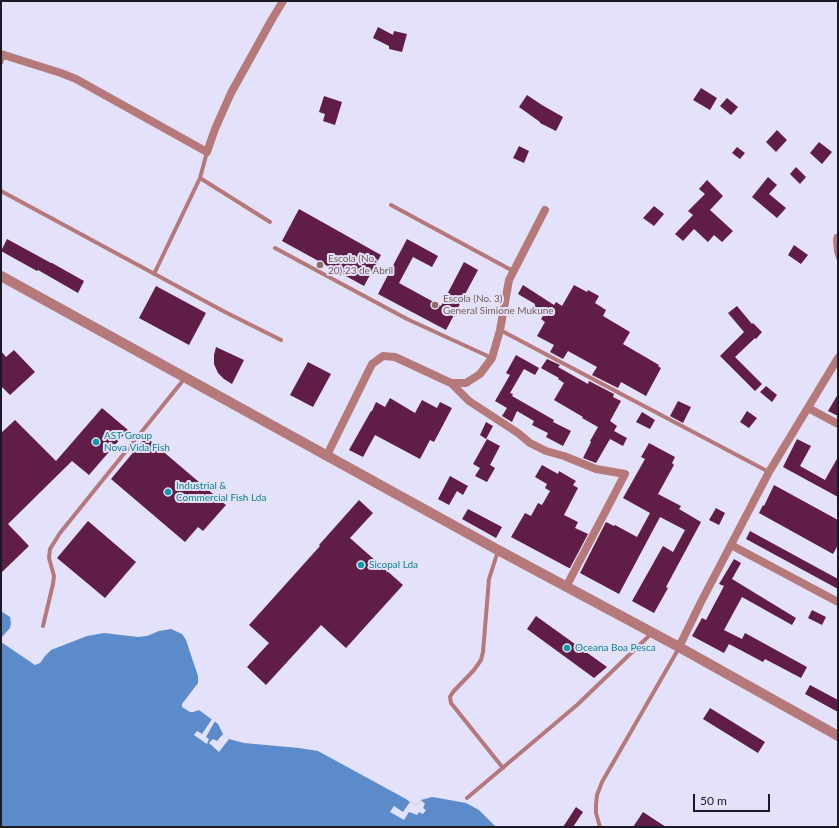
<!DOCTYPE html>
<html>
<head>
<meta charset="utf-8">
<style>
  body { margin:0 }
  #map { position:relative; width:839px; height:828px; overflow:hidden; background:#e4e1fa; font-family:Lato,sans-serif }
  canvas { display:block }
  .frame { position:absolute; inset:0; border:2px solid #1a1924; pointer-events:none }
  .scale { position:absolute; left:693px; top:794px; width:77px; height:18px; box-sizing:border-box; border:2px solid #1a1924; border-top:0; padding-left:5px; font-size:12px; line-height:14px; white-space:nowrap; color:#1a1924; -webkit-text-stroke:3px #e4e1fa; paint-order:stroke }
</style>
</head>
<body>
<div id="map">
<canvas width="839" height="828"></canvas>
<div class="frame"></div>
<div class="scale">50 m</div>
</div>
<script>
const g = document.querySelector('canvas').getContext('2d');
g.lineJoin = 'round';
function fill(path, color) {
  g.fillStyle = color;
  g.fill(path, 'evenodd');
}
function poly(rows) {
  const path = new Path2D();
  for (const r of rows) {
    path.moveTo(r[0], r[1]);
    for (let i = 2; i < r.length; i += 2) path.lineTo(r[i], r[i + 1]);
  }
  return path;
}
function trace(path, color, width, dash) {
  g.strokeStyle = color;
  g.lineWidth = width;
  g.lineCap = dash ? 'butt' : 'round';
  g.setLineDash(dash || []);
  g.stroke(path);
}
function label(font, color, halo, rows, align = 'center') {
  g.font = font + ' Lato,sans-serif';
  g.lineWidth = 4;
  g.setLineDash([]);
  g.textBaseline = 'middle';
  g.strokeStyle = halo;
  g.fillStyle = color;
  for (const [text, x, y, turn = 0] of rows) {
    g.save();
    g.translate(x, y);
    g.rotate((+turn || 0) * Math.PI / 180);
    g.textAlign = isNaN(turn) ? turn : align;
    if (halo) g.strokeText(text, 0, 0);
    g.fillText(text, 0, 0);
    g.restore();
  }
}
const water = poly([
  [1,611,10,617,11,623,10,628,2,637,1,642,35,665,40,663,45,656,51,650,87,636,104,633,138,637,147,636,159,631,171,629,182,634,186,640,198,676,198,683,182,704,182,707,190,712,193,712,199,710,218,724,223,734,229,739,244,743,299,748,318,751,406,799,410,802,417,805,421,800,432,797,444,799,466,803,479,810,496,827,1,827]
]);
const pier = poly([
  [212,719,215,721,206,737,209,739,207,744,194,735,197,731,202,734],
  [223,734,229,739,219,752,209,743,213,739,217,741],
  [421,800,425,804,423,808,426,810,423,814,419,812,417,815,409,812,404,820,390,812,394,806,403,812,410,802,417,805]
]);
const building = poly([
  [378,27,393,35,394,31,407,34,402,52,389,49,389,46,373,38],
  [701,88,717,98,710,110,693,100],
  [527,95,542,105,563,117,556,131,540,123,540,122,519,107],
  [324,96,342,102,335,125,323,121,325,114,319,112],
  [727,98,738,107,731,115,720,106],
  [777,130,787,140,776,152,766,142],
  [819,142,832,152,822,164,810,153],
  [519,146,529,151,524,163,513,158],
  [737,147,745,153,740,159,732,153],
  [796,167,806,177,800,184,790,174],
  [768,177,777,185,769,194,786,208,777,218,752,197],
  [707,180,723,196,710,210,733,231,722,242,714,235,708,242,694,229,683,241,675,234,693,215,688,211,705,194,699,189],
  [654,206,664,214,654,226,643,218],
  [299,209,381,255,364,286,282,241],
  [7,239,51,263,52,263,84,281,78,293,38,270,37,271,1,251],
  [407,239,438,256,432,267,413,257,399,283,441,306,464,262,478,270,446,330,378,294],
  [794,245,808,255,801,264,788,255],
  [523,285,554,305,556,302,562,306,574,285,587,292,588,290,599,296,595,303,606,310,603,316,630,332,623,344,659,365,658,366,661,368,646,396,621,382,618,388,592,375,597,367,568,351,563,359,550,352,554,345,537,336,545,322,541,319,543,316,532,310,535,304,518,294],
  [156,286,206,313,189,345,139,318],
  [737,306,752,324,753,323,762,332,756,339,755,338,735,357,762,384,755,391,720,356,744,332,728,313],
  [216,347,244,360,232,384,224,379,218,373,214,364,214,355],
  [14,350,35,372,10,395,1,386,1,351,6,357],
  [516,355,539,368,535,375,524,369,510,393,513,394,512,396,554,420,553,422,571,431,563,446,546,437,548,433,532,425,534,421,517,411,512,422,502,416,507,408,495,401,510,375,506,373],
  [547,359,560,365,558,367,588,384,589,381,614,394,613,397,621,401,610,421,617,426,614,431,627,438,623,446,610,439,596,463,583,458,591,442,590,441,598,427,582,418,583,417,554,400,564,383,558,379,559,378,541,368],
  [308,362,331,374,313,407,290,395],
  [766,386,777,395,772,402,760,392],
  [838,394,838,416,828,411],
  [390,398,415,413,422,400,437,408,440,402,452,408,434,442,430,440,420,459,375,435,363,457,349,450,371,411,372,411,376,402,385,407],
  [678,401,691,407,683,423,670,416],
  [102,408,128,430,89,475,72,461,8,524,29,546,1,573,1,433,15,420,56,461],
  [747,411,757,418,749,428,740,422],
  [642,412,655,420,650,429,636,422],
  [486,422,493,426,486,439,480,435],
  [146,437,226,505,203,531,198,527,185,542,111,479],
  [487,439,500,446,490,465,495,468,487,482,475,476,480,468,473,464],
  [797,439,811,446,800,466,825,480,838,457,838,497,783,467],
  [649,443,675,457,672,463,674,465,658,494,681,506,679,509,701,522,666,587,668,588,654,613,632,601,663,546,673,552,685,530,660,517,619,594,580,573,606,522,614,526,615,525,637,537,650,513,623,498,645,459,641,457],
  [542,465,558,474,559,471,576,481,573,485,578,488,564,515,578,522,575,528,588,534,570,568,569,568,511,537,525,513,531,516,538,503,542,505,550,491,545,488,547,484,535,477],
  [450,476,468,486,463,495,457,491,449,505,438,499],
  [774,485,838,520,838,545,833,554,759,513,763,505,764,506],
  [359,500,373,513,350,538,403,585,346,648,321,625,266,685,247,667,269,643,249,625,320,546,319,545],
  [716,508,725,513,719,525,709,520],
  [468,509,502,527,496,538,462,519],
  [88,521,136,562,105,598,57,558],
  [750,531,838,579,838,589,746,539],
  [734,559,741,563,732,579,796,618,792,625,742,597,724,630,742,639,745,633,807,667,801,678,765,659,763,662,729,644,724,653,692,636,702,618,706,620,724,586,719,584],
  [812,610,826,617,822,625,808,618],
  [536,616,607,667,594,678,527,629],
  [810,685,838,700,838,712,805,694],
  [710,708,765,742,758,753,703,719],
  [576,807,583,812,573,827,563,827],
  [643,812,666,827,633,827]
]);
const service = poly([
  [1,63,4,55],
  [200,178,270,222],
  [1,191,225,312,281,340],
  [391,205,513,271],
  [836,236,835,240,836,251,838,258],
  [275,248,407,319,492,358],
  [154,274,200,178,207,152],
  [500,330,769,472],
  [498,551,489,579,483,652,481,660,474,670,453,692,450,697,451,703,503,768],
  [43,626,53,584,54,576,49,558,50,549,60,533,185,378],
  [467,798,577,705,652,633],
  [600,827,596,813,596,804,597,795,602,782,679,648]
]);
const minor = poly([
  [1,54,61,73,76,79,207,152,215,129,231,93,271,21,283,1],
  [451,383,469,401,518,433,530,443,546,451,564,456,596,469,625,474,566,587],
  [808,408,838,424],
  [327,455,372,364,383,356,395,357,451,383,466,383,480,374,492,358,500,330,509,280,545,210],
  [731,545,838,602],
  [679,647,701,602,769,472,838,358]
]);
const tertiary = poly([
  [1,276,498,550,679,647,838,736]
]);
const markers = [
  [320,265,4,"#8d6e63"],
  [435,305,4,"#8d6e63"],
  [96,442,4,"#0f9aa8"],
  [168,492,4,"#0f9aa8"],
  [361,565,4,"#0f9aa8"],
  [567,648,4,"#0f9aa8"]
];
const educationNames = [
  ["Escola (No.",328,259],
  ["20) 23 de Abril",328,271],
  ["Escola (No. 3)",443,299],
  ["General Simione Mukune",443,311]
];
const cultureNames = [
  ["AST Group",104,436],
  ["Nova Vida Fish",104,448],
  ["Industrial &",176,486],
  ["Commercial Fish Lda",176,498],
  ["Sicopal Lda",369,565],
  ["Oceana Boa Pesca",575,648]
];
fill(water, '#5b8bca');
fill(pier, '#e4e1fa');
fill(building, '#601d45');
trace(service, '#b5797a', 4);
trace(minor, '#b5797a', 8);
trace(tertiary, '#b5797a', 10);
for (const [x, y, r, color] of markers) {
  const dot = new Path2D();
  dot.arc(x, y, r, 0, 2 * Math.PI);
  g.fillStyle = color;
  g.fill(dot);
  trace(dot, '#e4e1fa', 1.5);
}
label('10px', '#785e54', '#e4e1fa', educationNames, 'left');
label('10px', '#0d838f', '#e4e1fa', cultureNames, 'left');
</script>
</body>
</html>
